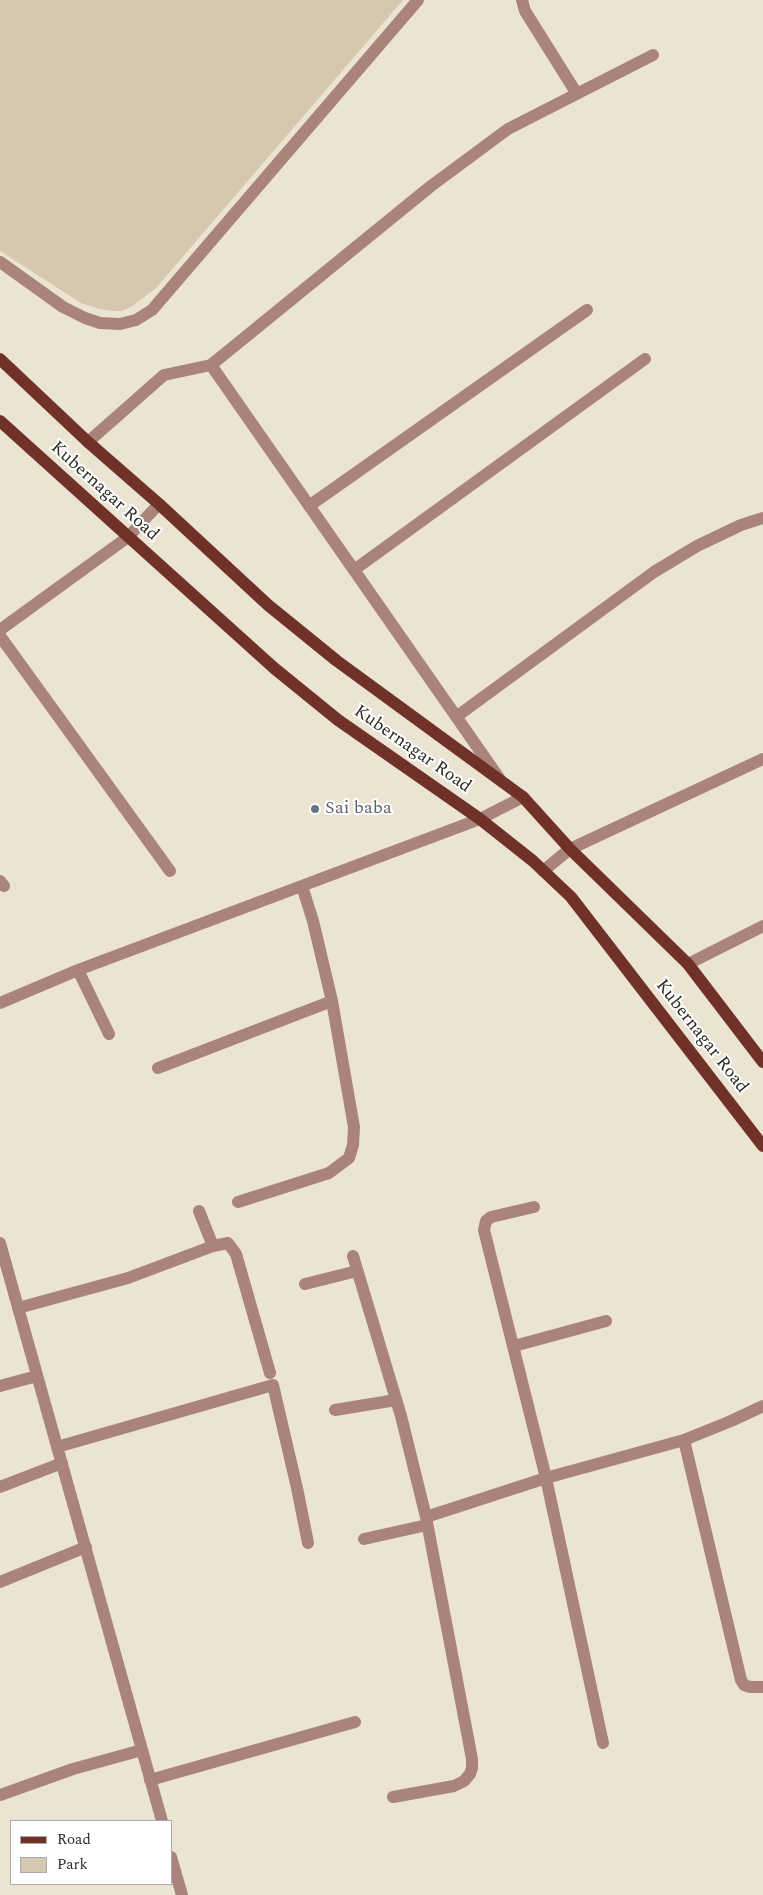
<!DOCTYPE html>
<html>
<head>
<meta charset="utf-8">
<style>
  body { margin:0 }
  #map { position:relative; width:763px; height:1895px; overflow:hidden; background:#ece4d3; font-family:Spectral,serif }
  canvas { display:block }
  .legend { position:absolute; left:10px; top:1820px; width:162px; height:65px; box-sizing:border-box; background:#fff; border:1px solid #abaaa7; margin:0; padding:6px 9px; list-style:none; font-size:15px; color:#2e2b24 }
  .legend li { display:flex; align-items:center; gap:10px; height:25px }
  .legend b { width:25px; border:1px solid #abaaa7 }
</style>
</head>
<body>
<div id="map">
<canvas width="763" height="1895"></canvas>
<ul class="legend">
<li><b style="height:6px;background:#703129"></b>Road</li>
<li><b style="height:14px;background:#d5c8af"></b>Park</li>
</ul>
</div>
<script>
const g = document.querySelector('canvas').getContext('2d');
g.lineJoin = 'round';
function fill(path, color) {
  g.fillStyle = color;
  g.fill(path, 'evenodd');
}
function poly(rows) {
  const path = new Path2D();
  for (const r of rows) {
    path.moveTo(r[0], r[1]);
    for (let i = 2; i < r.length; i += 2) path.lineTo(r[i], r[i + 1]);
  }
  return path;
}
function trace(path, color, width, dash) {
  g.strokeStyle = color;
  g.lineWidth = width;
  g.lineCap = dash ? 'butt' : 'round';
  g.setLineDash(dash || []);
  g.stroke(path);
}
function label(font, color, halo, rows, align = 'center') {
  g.font = font + ' Spectral,serif';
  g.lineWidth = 4;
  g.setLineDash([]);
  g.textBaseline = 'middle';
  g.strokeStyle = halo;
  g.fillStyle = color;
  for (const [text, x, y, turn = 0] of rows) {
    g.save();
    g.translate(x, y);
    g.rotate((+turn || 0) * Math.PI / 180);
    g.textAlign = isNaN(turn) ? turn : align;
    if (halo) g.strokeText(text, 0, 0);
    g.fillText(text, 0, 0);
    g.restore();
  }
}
const green = poly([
  [0,0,403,0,156,288,131,307,121,311,112,311,100,309,81,303,0,251]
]);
const minor = poly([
  [522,0,525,11,577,94],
  [0,262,63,307,85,318,100,323,120,324,136,320,152,310,418,0],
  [211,365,431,186,508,129,653,55],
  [88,442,164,375,211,365,499,778],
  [309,506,587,310],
  [354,570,645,359],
  [0,630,128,537,159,504],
  [0,636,170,871],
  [456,717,654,572,697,546,741,525,763,518],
  [543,871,570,849,763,759],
  [0,881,4,886],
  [688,964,763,926],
  [78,970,109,1034],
  [0,1003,78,970,480,819,523,797],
  [158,1068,332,1001],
  [238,1202,329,1173,349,1158,353,1145,354,1127,332,1001,313,921,302,886],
  [534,1207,491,1217,486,1221,484,1230,546,1478,603,1743],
  [199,1211,213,1246,228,1243,236,1254,270,1373],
  [0,1243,162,1821],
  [353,1256,401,1416,426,1517,472,1759,472,1768,470,1774,464,1781,454,1786,393,1797],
  [305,1284,357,1271],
  [18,1308,128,1278,213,1246],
  [514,1346,606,1321],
  [0,1386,37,1376],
  [335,1410,396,1400],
  [684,1440,741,1680,744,1685,750,1687,763,1687],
  [57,1447,273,1385,297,1488,308,1543],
  [0,1487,62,1463],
  [426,1517,546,1478,684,1440,731,1421,763,1406],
  [364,1539,427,1525],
  [0,1582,86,1547],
  [150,1780,355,1722],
  [0,1795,73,1769,142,1750],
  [171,1857,182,1895]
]);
const major = poly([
  [0,359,88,442,159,504,268,605,337,661,523,797,570,849,688,964,763,1062],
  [0,421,274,668,338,720,480,819,533,861,571,897,763,1146]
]);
const markers = [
  [315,809,5,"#6b7280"]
];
const streetNames = [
  ["Kubernagar Road",104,492,42],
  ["Kubernagar Road",412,750,35],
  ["Kubernagar Road",701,1037,52]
];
const worshipNames = [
  ["Sai baba",325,809]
];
fill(green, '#d5c8af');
trace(minor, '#a9837c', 12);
trace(major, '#703129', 12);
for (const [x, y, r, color] of markers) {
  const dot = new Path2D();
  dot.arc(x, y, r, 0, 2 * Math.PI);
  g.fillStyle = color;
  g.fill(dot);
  trace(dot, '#fff', 2);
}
label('18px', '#2e2b24', '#fff', streetNames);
label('18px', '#5b616d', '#fff', worshipNames, 'left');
</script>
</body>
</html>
